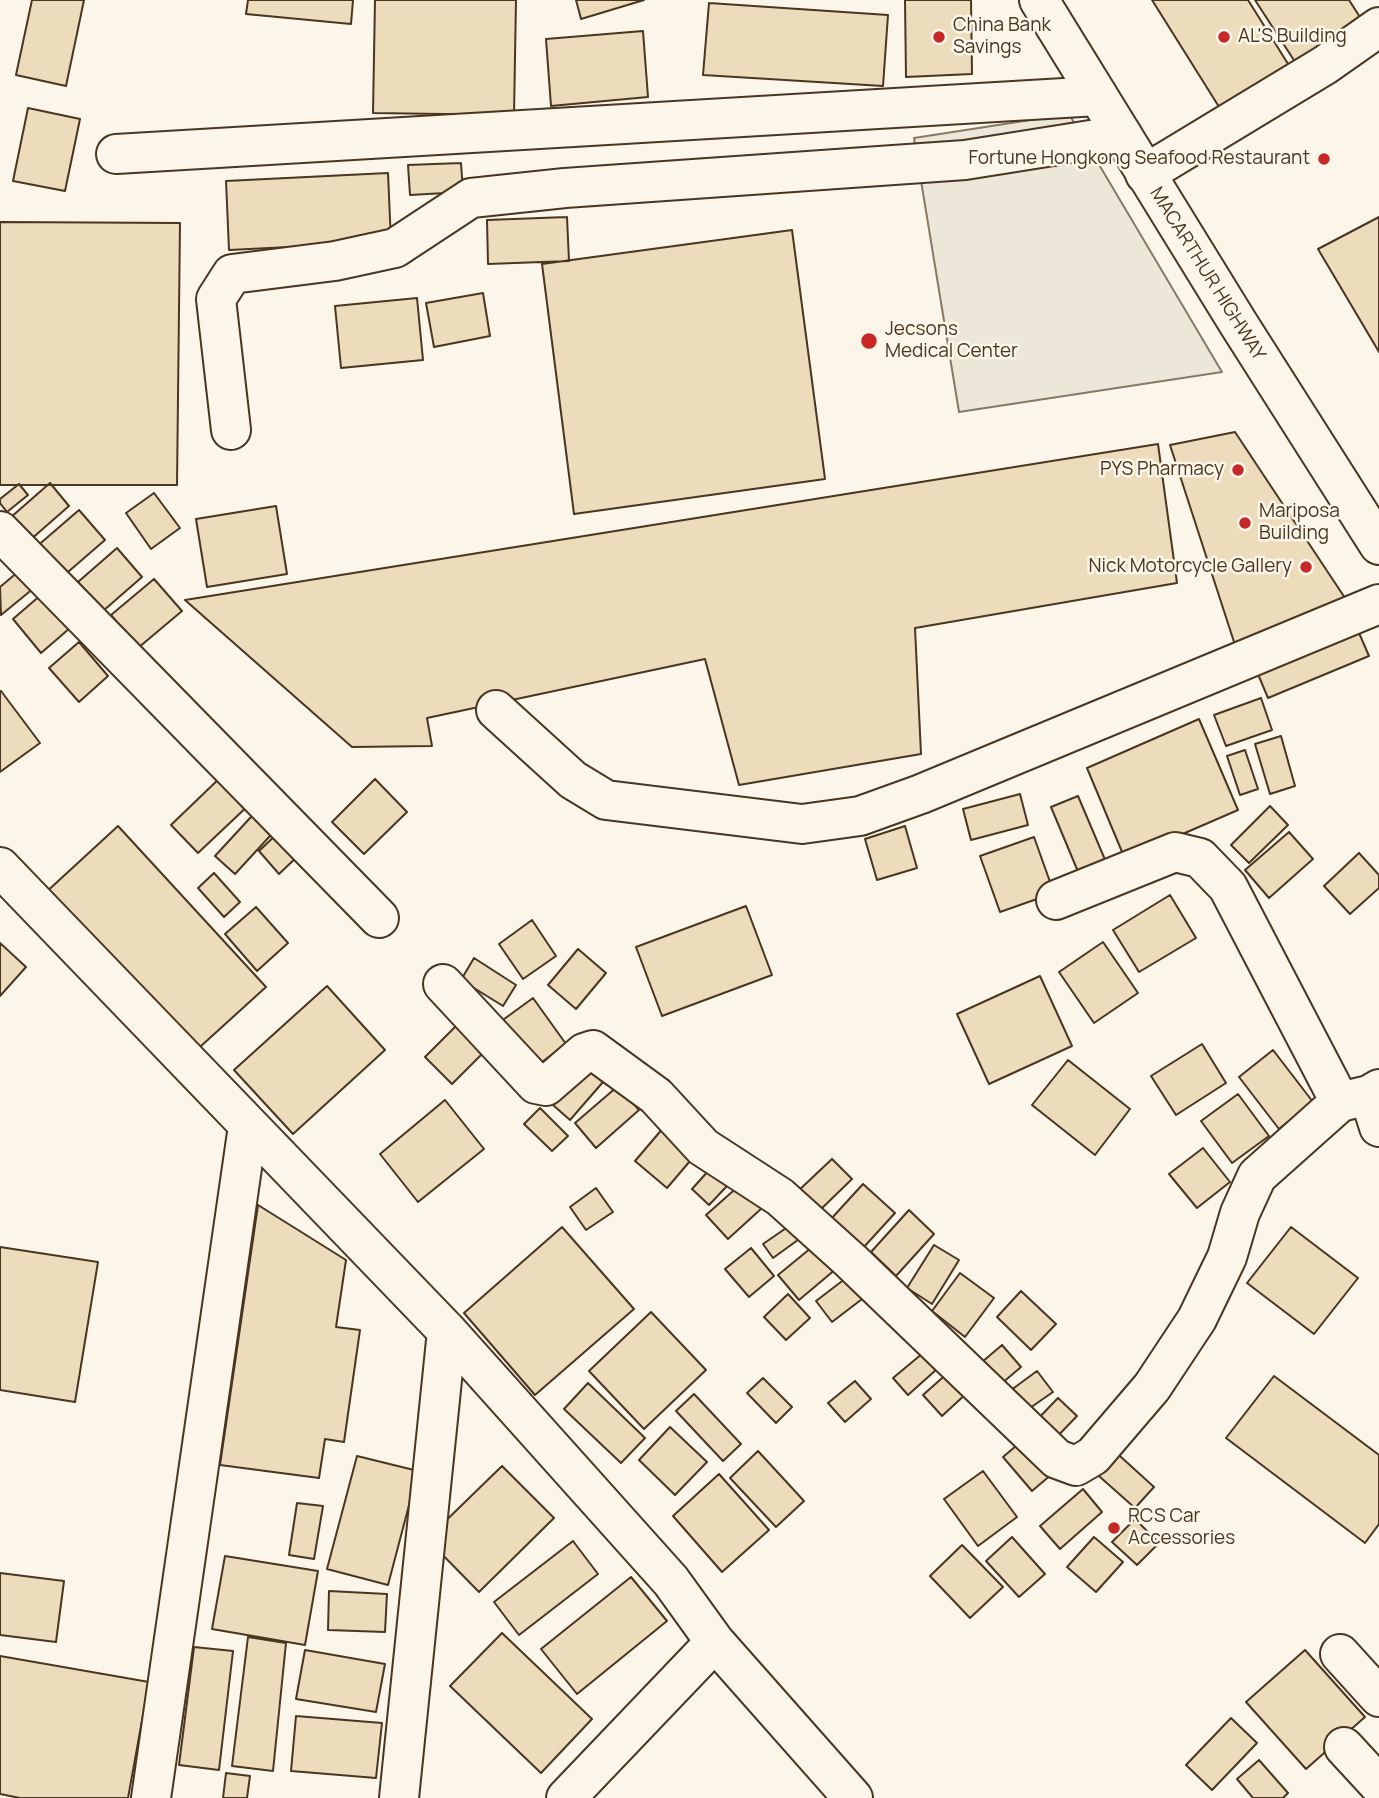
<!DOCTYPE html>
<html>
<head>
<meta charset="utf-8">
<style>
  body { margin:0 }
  canvas { display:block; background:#fbf6e9 }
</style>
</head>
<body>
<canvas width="1379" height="1798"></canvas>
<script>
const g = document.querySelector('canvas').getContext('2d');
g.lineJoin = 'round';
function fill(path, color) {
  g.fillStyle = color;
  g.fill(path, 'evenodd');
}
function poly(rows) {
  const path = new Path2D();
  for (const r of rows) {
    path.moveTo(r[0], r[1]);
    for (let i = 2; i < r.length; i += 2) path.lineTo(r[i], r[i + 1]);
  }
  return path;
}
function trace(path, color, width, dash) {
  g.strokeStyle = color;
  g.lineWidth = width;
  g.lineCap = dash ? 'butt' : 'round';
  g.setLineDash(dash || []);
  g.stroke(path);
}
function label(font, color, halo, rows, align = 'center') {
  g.font = font + ' Manrope,sans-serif';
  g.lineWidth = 5;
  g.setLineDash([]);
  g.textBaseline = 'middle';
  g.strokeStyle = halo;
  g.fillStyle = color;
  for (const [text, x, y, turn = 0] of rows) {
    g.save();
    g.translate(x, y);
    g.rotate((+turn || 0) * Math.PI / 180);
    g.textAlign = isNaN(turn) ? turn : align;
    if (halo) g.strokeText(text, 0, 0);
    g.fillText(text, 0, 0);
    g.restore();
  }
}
const parking = poly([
  [1069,114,1222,372,959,412,914,138,1069,114]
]);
const building = poly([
  [32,0,84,0,66,86,16,75,32,0],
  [248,0,353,0,351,24,246,14,248,0],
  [375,0,516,0,514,115,373,113,375,0],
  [576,0,644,0,581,19,576,0],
  [905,0,971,0,972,74,906,77,905,0],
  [1152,0,1248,0,1295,75,1226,118,1152,0],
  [1255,0,1349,0,1365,25,1299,68,1255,0],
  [709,3,888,15,883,86,703,75,709,3],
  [643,31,648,97,551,106,546,39,643,31],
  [28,108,80,119,65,191,13,181,28,108],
  [461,163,463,192,410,195,408,165,461,163],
  [388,173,391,242,229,250,226,181,388,173],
  [567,217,569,261,488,264,487,220,567,217],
  [1379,217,1379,352,1318,249,1379,217],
  [0,222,180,223,177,485,0,485,0,222],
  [792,230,825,479,574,514,542,264,792,230],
  [483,293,490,336,434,347,426,303,483,293],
  [417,298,423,360,341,368,335,306,417,298],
  [1235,432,1347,601,1236,648,1170,445,1235,432],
  [1158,444,1177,583,915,628,921,754,739,785,705,659,427,718,432,746,352,747,185,600,1158,444],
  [50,483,69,506,29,541,10,518,50,483],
  [19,484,28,495,7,512,0,503,0,499,19,484],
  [154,493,180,528,151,549,126,513,154,493],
  [276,506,287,574,207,587,196,519,276,506],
  [79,510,105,540,61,578,35,548,79,510],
  [117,548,142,577,103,611,78,582,117,548],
  [19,571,34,588,1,615,0,587,19,571],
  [154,579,182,611,138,648,111,615,154,579],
  [42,594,70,628,41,653,13,619,42,594],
  [1356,626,1369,656,1268,698,1255,667,1356,626],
  [79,642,108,676,79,702,49,668,79,642],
  [1,691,40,743,0,772,0,692,1,691],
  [1261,698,1272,730,1226,746,1214,715,1261,698],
  [1199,719,1238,810,1125,859,1087,768,1199,719],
  [1281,736,1295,786,1270,794,1255,744,1281,736],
  [1245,750,1258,789,1240,795,1227,756,1245,750],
  [224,774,252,802,198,853,171,825,224,774],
  [375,779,407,812,364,854,332,822,375,779],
  [1020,794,1028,825,971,840,963,809,1020,794],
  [1078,796,1106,862,1079,874,1051,807,1078,796],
  [262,805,281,824,235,874,215,856,262,805],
  [1270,806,1288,825,1249,863,1231,845,1270,806],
  [118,826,266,987,190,1056,43,895,118,826],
  [905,826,917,868,877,880,865,839,905,826],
  [280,831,300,854,279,874,259,851,280,831],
  [1289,832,1313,859,1269,898,1245,870,1289,832],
  [1034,837,1054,893,1000,912,980,856,1034,837],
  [1359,853,1379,875,1379,888,1350,914,1324,886,1359,853],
  [214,873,240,902,224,917,198,888,214,873],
  [1170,895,1196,938,1139,972,1113,930,1170,895],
  [746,906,772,975,662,1016,636,947,746,906],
  [256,907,288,943,257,971,225,934,256,907],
  [532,920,556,956,523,979,499,944,532,920],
  [1103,942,1138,993,1094,1023,1059,972,1103,942],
  [0,943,26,967,0,996,0,943],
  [578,949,606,973,576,1009,548,985,578,949],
  [474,958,516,985,503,1006,461,980,474,958],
  [1040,976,1072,1046,989,1084,957,1014,1040,976],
  [327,986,385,1050,293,1134,234,1070,327,986],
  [533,998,566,1044,534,1068,500,1022,533,998],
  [462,1020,489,1047,452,1084,425,1057,462,1020],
  [1202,1044,1226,1083,1176,1115,1151,1076,1202,1044],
  [1273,1050,1313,1102,1279,1129,1239,1077,1273,1050],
  [1068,1060,1130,1109,1095,1155,1032,1105,1068,1060],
  [585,1067,603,1082,570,1120,553,1105,585,1067],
  [618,1086,639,1110,596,1148,575,1123,618,1086],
  [1238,1094,1269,1136,1232,1163,1201,1121,1238,1094],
  [445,1100,484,1149,418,1202,380,1154,445,1100],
  [540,1108,568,1136,552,1151,524,1124,540,1108],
  [664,1127,696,1154,667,1188,635,1161,664,1127],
  [1203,1148,1230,1182,1197,1208,1169,1174,1203,1148],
  [832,1159,852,1179,817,1213,797,1192,832,1159],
  [710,1169,727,1186,709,1205,692,1189,710,1169],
  [741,1184,762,1208,728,1239,706,1215,741,1184],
  [863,1184,895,1213,863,1248,831,1219,863,1184],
  [596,1188,613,1212,586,1230,570,1207,596,1188],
  [258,1205,346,1260,336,1327,360,1330,344,1442,325,1439,319,1478,220,1465,258,1205],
  [909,1210,934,1234,896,1276,871,1252,909,1210],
  [792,1224,802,1237,773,1258,763,1244,792,1224],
  [562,1227,634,1309,535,1395,464,1313,562,1227],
  [1291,1227,1358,1278,1314,1334,1247,1283,1291,1227],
  [822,1239,843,1263,799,1300,778,1275,822,1239],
  [934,1245,959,1260,932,1304,907,1288,934,1245],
  [0,1247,98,1262,75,1402,0,1390,0,1247],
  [751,1248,774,1276,749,1297,725,1269,751,1248],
  [960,1273,994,1298,965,1337,932,1311,960,1273],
  [850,1275,866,1296,832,1322,816,1301,850,1275],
  [1021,1291,1056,1324,1031,1350,997,1317,1021,1291],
  [788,1294,810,1318,786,1340,764,1317,788,1294],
  [651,1312,706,1370,644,1429,589,1371,651,1312],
  [1002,1345,1021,1367,994,1390,975,1368,1002,1345],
  [923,1353,937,1369,908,1395,893,1378,923,1353],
  [950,1371,968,1392,942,1416,923,1395,950,1371],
  [1037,1371,1053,1392,1017,1417,1003,1396,1037,1371],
  [1274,1376,1379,1455,1379,1524,1365,1543,1226,1438,1274,1376],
  [763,1378,792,1407,776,1423,747,1393,763,1378],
  [855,1381,871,1399,845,1422,828,1403,855,1381],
  [588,1383,645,1438,621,1463,564,1409,588,1383],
  [694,1394,741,1444,723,1461,676,1411,694,1394],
  [1058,1398,1077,1416,1050,1444,1031,1426,1058,1398],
  [670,1427,707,1462,675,1495,639,1460,670,1427],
  [1023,1440,1052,1474,1032,1491,1003,1457,1023,1440],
  [1110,1447,1154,1487,1135,1508,1091,1469,1110,1447],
  [758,1451,804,1501,776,1527,730,1478,758,1451],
  [357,1456,418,1471,388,1585,327,1569,357,1456],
  [502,1466,554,1518,479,1592,427,1539,502,1466],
  [983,1471,1017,1517,978,1546,944,1499,983,1471],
  [719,1474,769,1530,722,1572,673,1516,719,1474],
  [1083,1489,1102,1512,1060,1549,1040,1526,1083,1489],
  [297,1503,323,1506,314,1559,289,1555,297,1503],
  [1135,1519,1159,1543,1137,1565,1112,1542,1135,1519],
  [1012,1537,1045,1574,1019,1597,986,1561,1012,1537],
  [1094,1537,1123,1562,1096,1592,1067,1567,1094,1537],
  [573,1541,598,1574,519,1635,494,1602,573,1541],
  [962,1545,1003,1587,970,1618,930,1576,962,1545],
  [225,1556,318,1571,305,1645,212,1629,225,1556],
  [0,1573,64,1581,56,1642,0,1635,0,1573],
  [631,1577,667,1621,577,1694,541,1649,631,1577],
  [329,1591,387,1594,385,1632,328,1630,329,1591],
  [502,1633,592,1719,541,1773,450,1686,502,1633],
  [248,1637,286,1643,273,1771,232,1766,248,1637],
  [194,1647,233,1651,219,1770,179,1765,194,1647],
  [305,1650,385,1664,376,1712,296,1699,305,1650],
  [1305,1650,1365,1717,1306,1769,1246,1702,1305,1650],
  [0,1656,149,1682,128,1798,20,1798,0,1794,0,1656],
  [296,1716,382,1723,376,1778,291,1771,296,1716],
  [1231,1718,1257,1743,1212,1790,1186,1765,1231,1718],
  [1259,1760,1288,1793,1283,1798,1253,1798,1237,1779,1259,1760],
  [226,1773,250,1776,247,1798,223,1798,226,1773]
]);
const minor = poly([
  [116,154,1098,96],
  [1145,174,1325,65,1379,27],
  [231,430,216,299,232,274,335,261,395,248,471,198,565,188,965,160,1122,135],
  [0,531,379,918],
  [496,710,573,780,606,800,802,824,860,816,921,794,1379,604],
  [0,867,447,1331,671,1581,715,1642,853,1798],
  [1056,900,1175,852,1200,858,1228,887,1340,1102],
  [443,984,536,1084,546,1086,584,1053,593,1050,656,1096,703,1147,780,1197,851,1261,1057,1459,1076,1466,1093,1456,1152,1387,1197,1319,1227,1257,1240,1213,1257,1176,1340,1102,1369,1095,1379,1089],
  [1369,1095,1379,1127],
  [1340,1654,1379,1697],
  [1344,1747,1379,1785],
  [151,1798,248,1126],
  [399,1798,447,1331],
  [566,1798,715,1642]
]);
const highway = poly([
  [1039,0,1238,323,1379,545]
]);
const markers = [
  [939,37,7,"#c62828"],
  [1224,37,7,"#c62828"],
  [1324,159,7,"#c62828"],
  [869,341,9,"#c62828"],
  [1238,470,7,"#c62828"],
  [1245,523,7,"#c62828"],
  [1306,567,7,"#c62828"],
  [1114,1528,7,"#c62828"]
];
const poiNames = [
  ["China Bank",953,26],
  ["Savings",953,48],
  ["AL'S Building",1238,37],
  ["Fortune Hongkong Seafood Restaurant",1310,159,"right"],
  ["Jecsons",885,330],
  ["Medical Center",885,352],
  ["PYS Pharmacy",1224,470,"right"],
  ["Mariposa",1259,512],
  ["Building",1259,534],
  ["Nick Motorcycle Gallery",1292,567,"right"],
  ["RCS Car",1128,1517],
  ["Accessories",1128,1539]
];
const streetNames = [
  ["MACARTHUR HIGHWAY",1207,274,58]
];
fill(parking, '#ede7d9');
trace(parking, '#887966', 2);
fill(building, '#ecdcbc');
trace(building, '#4a3520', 2);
trace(minor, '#4a3520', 42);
trace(highway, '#4a3520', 42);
trace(minor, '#fbf6e9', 38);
trace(highway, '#fbf6e9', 38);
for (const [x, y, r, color] of markers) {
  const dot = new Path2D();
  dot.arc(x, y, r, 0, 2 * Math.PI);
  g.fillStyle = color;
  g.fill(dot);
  trace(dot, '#fbf6e9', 2.5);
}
label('19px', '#4a3520', '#fbf6e9', poiNames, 'left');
label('19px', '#4a3520', '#fbf6e9', streetNames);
</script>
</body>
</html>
